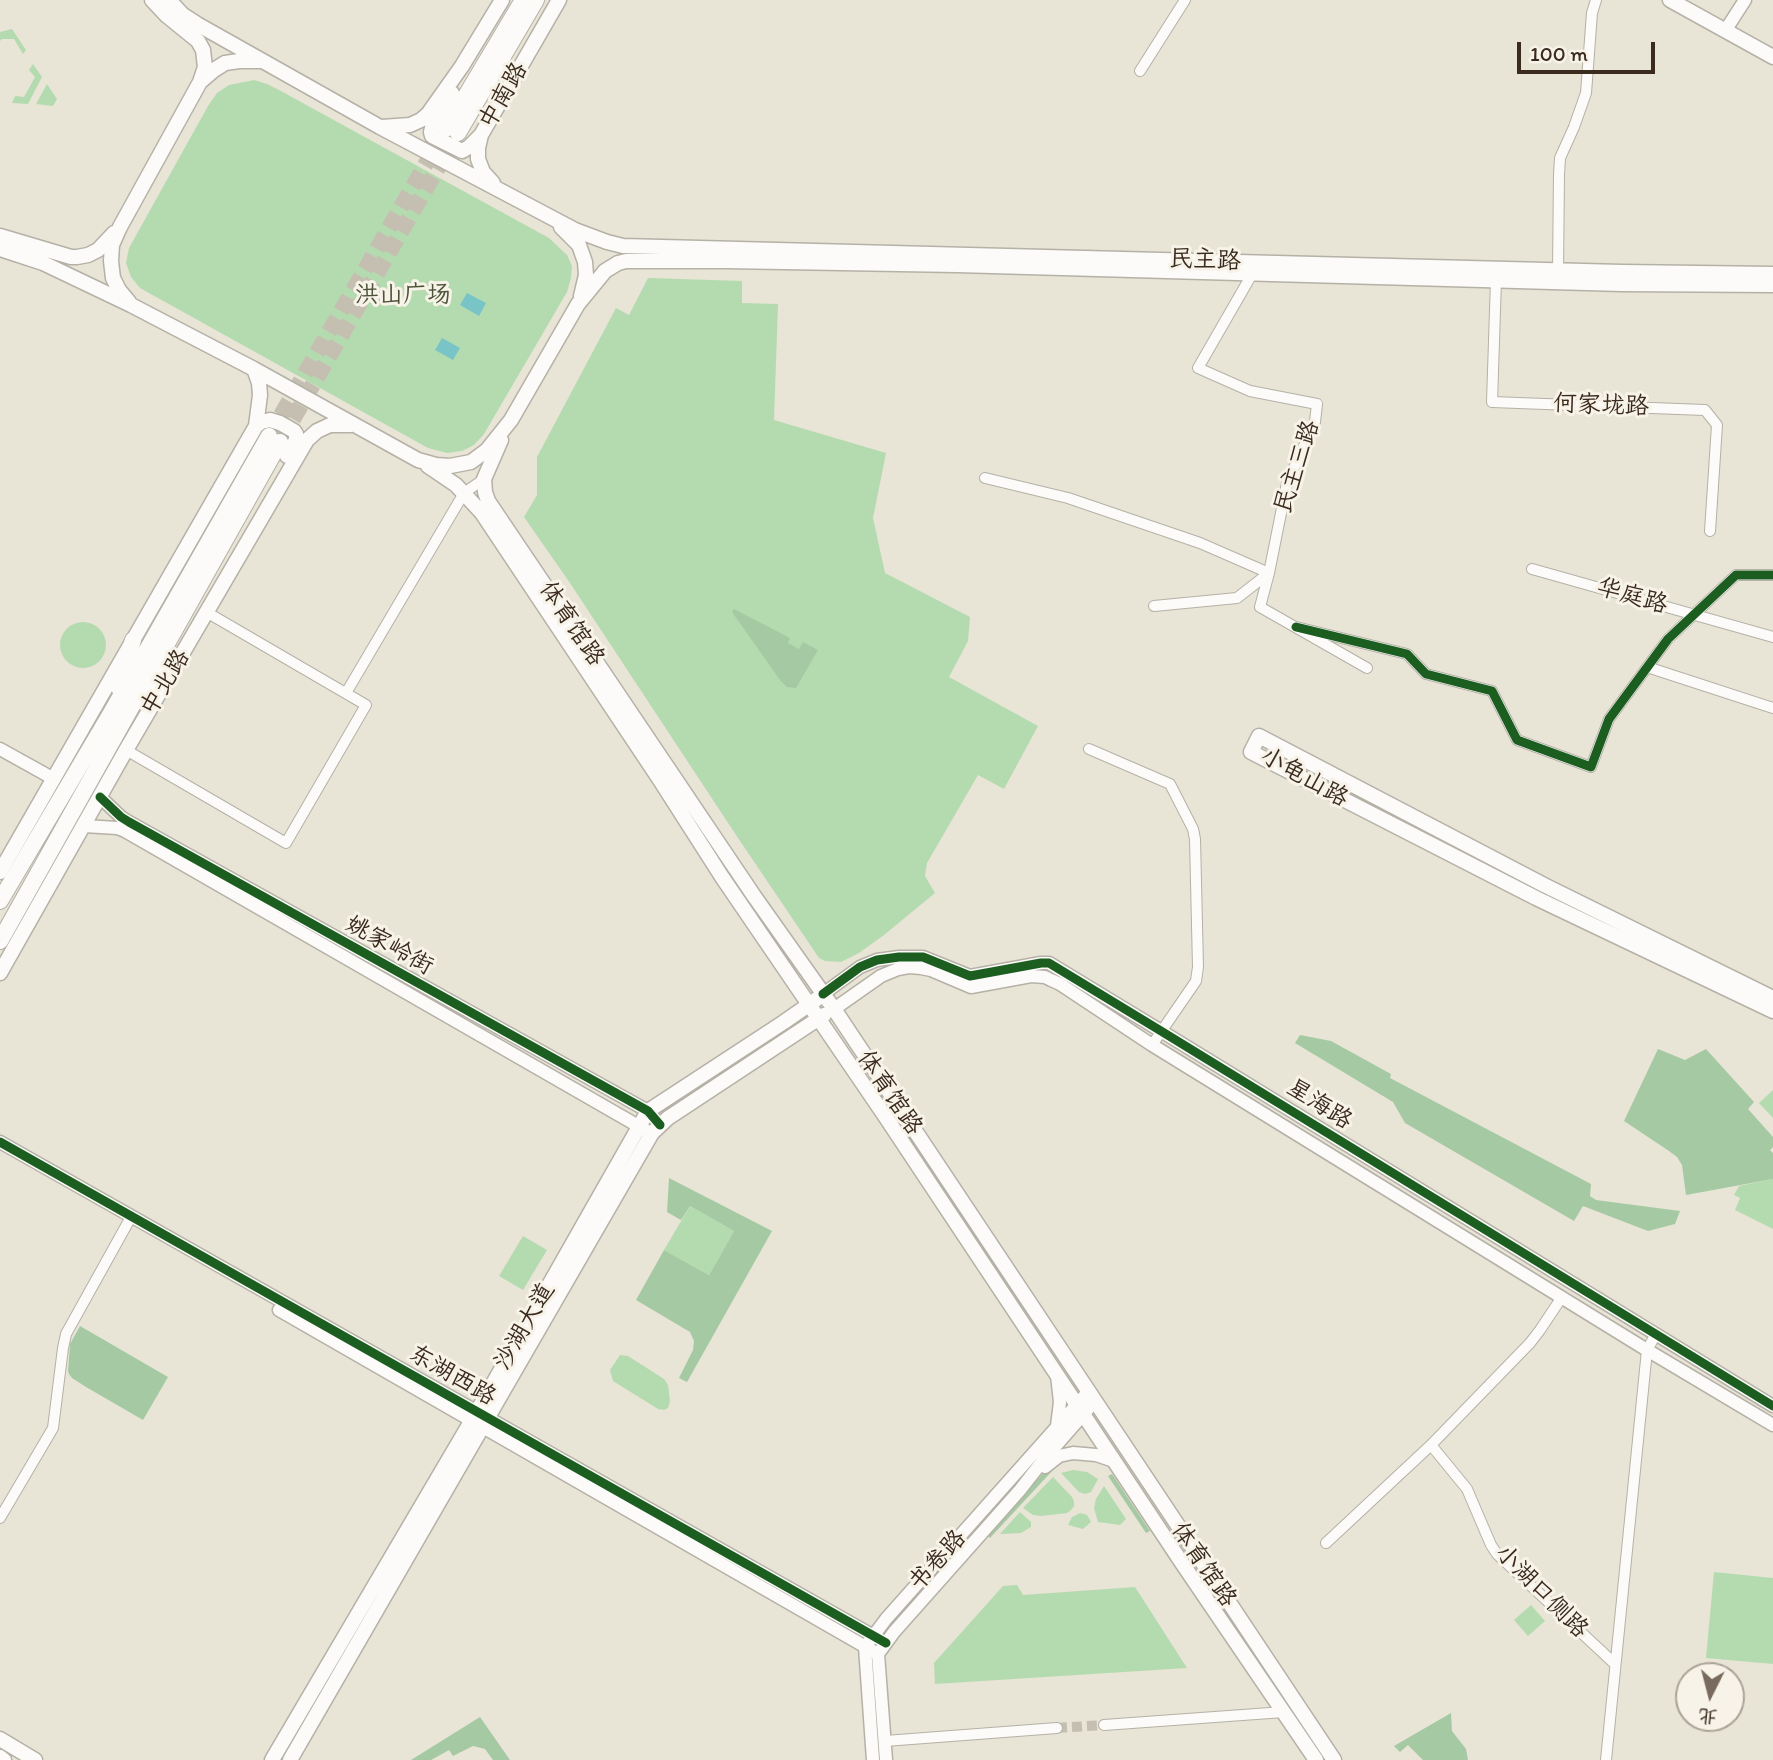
<!DOCTYPE html>
<html>
<head>
<meta charset="utf-8">
<style>
  body { margin:0 }
  #map { position:relative; width:1773px; height:1760px; overflow:hidden; background:#e8e4d6; font-family:Itim,"LXGW WenKai TC",sans-serif }
  canvas { display:block }
  .north { position:absolute; left:1675px; top:1662px; width:70px; height:70px; box-sizing:border-box; background:#f7f3e8; border:2px solid #aca397; border-radius:50%; rotate:186deg; font-size:19px; font-weight:700; line-height:28px; text-align:center; color:#3b2a1e }
  .north::after { content:''; display:block; margin:auto; width:24px; height:32px; background:#786b5e; clip-path:polygon(50% 0,100% 100%,50% 72%,0 100%) }
  .scale { position:absolute; left:1517px; top:42px; width:138px; height:32px; box-sizing:border-box; border:4px solid #3b2a1e; border-top:0; padding-left:9px; font-size:21px; line-height:24px; white-space:nowrap; color:#3b2a1e; -webkit-text-stroke:5px #f7f3e8; paint-order:stroke }
</style>
</head>
<body>
<div id="map">
<canvas width="1773" height="1760"></canvas>
<div class="north">北</div>
<div class="scale">100 m</div>
</div>
<script>
const g = document.querySelector('canvas').getContext('2d');
g.lineJoin = 'round';
function fill(path, color) {
  g.fillStyle = color;
  g.fill(path, 'evenodd');
}
function poly(rows) {
  const path = new Path2D();
  for (const r of rows) {
    if (r.length === 3) {
      path.moveTo(r[0] + r[2], r[1]);
      path.arc(r[0], r[1], r[2], 0, 2 * Math.PI);
      continue;
    }
    path.moveTo(r[0], r[1]);
    for (let i = 2; i < r.length; i += 2) path.lineTo(r[i], r[i + 1]);
  }
  return path;
}
function trace(path, color, width, dash) {
  g.strokeStyle = color;
  g.lineWidth = width;
  g.lineCap = dash ? 'butt' : 'round';
  g.setLineDash(dash || []);
  g.stroke(path);
}
function label(font, color, halo, rows, align = 'center') {
  g.font = font + ' Itim,"LXGW WenKai TC",sans-serif';
  g.lineWidth = 6;
  g.setLineDash([]);
  g.textBaseline = 'middle';
  g.strokeStyle = halo;
  g.fillStyle = color;
  for (const [text, x, y, turn = 0] of rows) {
    g.save();
    g.translate(x, y);
    g.rotate((+turn || 0) * Math.PI / 180);
    g.textAlign = isNaN(turn) ? turn : align;
    if (halo) g.strokeText(text, 0, 0);
    g.fillText(text, 0, 0);
    g.restore();
  }
}
const green = poly([
  [12,29,26,50,23,54,14,39,2,39,0,41,0,32],
  [33,64,42,77,28,104,12,103,15,96,24,97,35,77,29,70],
  [254,80,267,84,279,90,549,238,567,255,572,266,571,278,567,292,484,434,474,445,462,451,447,453,428,448,140,288,131,277,126,263,129,248,208,106,217,93,229,85],
  [47,84,57,99,53,106,36,104],
  [648,278,742,281,742,303,778,304,774,420,886,453,873,518,885,573,970,617,968,641,949,677,1038,726,1004,789,978,775,927,863,925,876,935,893,884,935,859,953,841,962,825,961,819,958,736,835,570,583,524,517,537,495,537,457,616,308,629,315],
  [83,645,23],
  [1773,1090,1773,1118,1759,1103],
  [1773,1179,1773,1229,1735,1210,1740,1198,1734,1195,1739,1186],
  [690,1206,734,1231,709,1275,664,1250],
  [523,1236,547,1250,523,1290,499,1276],
  [620,1355,628,1356,664,1379,668,1385,670,1401,668,1408,664,1410,658,1409,613,1381,610,1370],
  [1073,1470,1087,1472,1098,1479,1091,1492,1085,1494,1079,1492,1061,1473],
  [1053,1477,1072,1497,1074,1501,1074,1506,1071,1510,1067,1513,1041,1516,1033,1515,1023,1508],
  [1104,1486,1126,1519,1120,1525,1098,1522,1094,1508,1096,1499],
  [1020,1512,1031,1522,1031,1527,1021,1533,1000,1534],
  [1080,1513,1087,1515,1091,1522,1083,1529,1068,1525,1072,1517],
  [1714,1572,1773,1578,1773,1664,1706,1658],
  [1017,1585,1023,1595,1135,1587,1187,1668,935,1684,934,1663,1003,1586],
  [1531,1605,1545,1621,1528,1636,1514,1620]
]);
const forest = poly([
  [734,609,790,638,788,643,799,649,803,642,818,650,796,688,787,687,780,680,732,612],
  [1300,1035,1331,1041,1391,1074,1390,1078,1591,1184,1590,1196,1596,1200,1680,1211,1675,1224,1648,1231,1583,1206,1574,1221,1405,1123,1393,1102,1295,1043],
  [1658,1049,1685,1060,1706,1049,1754,1102,1748,1109,1773,1137,1773,1147,1770,1150,1773,1153,1773,1179,1686,1195,1682,1165,1677,1157,1669,1151,1624,1121],
  [669,1178,772,1231,687,1382,679,1378,693,1350,694,1341,690,1332,636,1300,664,1250,709,1275,734,1231,690,1206,681,1220,667,1212],
  [80,1326,168,1377,143,1420,86,1387,72,1378,69,1374,68,1371,70,1344],
  [1048,1468,1052,1471,990,1538,986,1534],
  [1112,1474,1150,1531,1146,1533,1108,1476],
  [1451,1713,1452,1731,1466,1749,1468,1760,1423,1760,1408,1745,1400,1752,1394,1746],
  [480,1717,510,1760,493,1760,485,1749,473,1746,453,1756,449,1750,431,1760,411,1760]
]);
const water = poly([
  [467,293,486,303,479,316,460,305],
  [442,338,460,348,453,360,435,350]
]);
const minorTunnel = poly([
  [1057,1728,1104,1725]
]);
const primaryTunnel = poly([
  [269,436,446,129],
  [281,440,450,147]
]);
const minor = poly([
  [1140,71,1185,0],
  [1255,269,1198,368,1250,391,1317,404,1315,422,1287,483,1269,573,1260,607,1367,668],
  [1558,270,1559,175,1560,158,1574,127,1586,93,1592,13,1596,0],
  [1496,280,1492,402,1705,410,1717,425,1710,531],
  [985,478,1068,498,1200,543,1269,573,1237,598,1154,606],
  [1532,569,1773,637],
  [1296,627,1407,654,1426,674,1492,691,1517,740,1591,767,1609,719,1668,639,1736,575,1773,575],
  [1647,667,1773,708],
  [346,693,464,493,484,479],
  [1089,749,1170,784,1193,829,1195,839,1198,967,1196,981,1152,1045],
  [126,750,286,843,366,705,208,613],
  [1431,1445,1467,1489,1491,1545,1497,1554,1615,1664],
  [0,1518,53,1428,63,1348,66,1334,131,1217],
  [1326,1543,1431,1445,1530,1343,1540,1330,1562,1297],
  [1104,1725,1284,1712],
  [885,1741,1057,1728],
  [1606,1760,1647,1350,1656,1334]
]);
const tertiary = poly([
  [1725,31,1745,0],
  [0,749,54,779],
  [100,797,121,817,129,822,648,1111,660,1125],
  [84,826,117,828,125,831,647,1131],
  [823,994,860,967,877,960,899,957,923,957,970,976,1041,963,1049,963,1161,1031,1773,1406],
  [834,1009,881,976,898,969,909,967,921,968,931,970,971,987,1031,976,1045,977,1051,980,1060,984,1152,1045,1647,1350,1773,1425],
  [0,1142,886,1643],
  [279,1310,878,1654],
  [1057,1426,1060,1402,1057,1375],
  [1045,1467,1059,1456,1073,1453,1096,1455,1114,1461],
  [873,1760,865,1647,886,1619,1088,1392],
  [886,1760,878,1654,894,1632,1020,1490,1045,1458,1094,1402]
]);
const secondary = poly([
  [169,0,183,15,197,24,380,127,575,230,607,242,623,246,1622,272,1773,274],
  [1670,0,1773,57],
  [200,82,214,70,225,63,239,61,260,61],
  [452,93,432,128,431,132,432,136,462,151,469,147,481,135],
  [382,127,410,125,421,120,428,114,462,66,502,0],
  [493,183,483,172,478,159,478,148,481,135,559,0],
  [561,227,579,245,585,262,586,275,581,296],
  [0,236,71,257,77,257,88,255,98,250,114,233],
  [0,249,43,263,131,305,254,369,418,460,436,465,450,466,471,462,487,450,511,420,578,304,605,271,618,263,626,261,726,261,957,265,1622,284,1773,285],
  [129,302,119,290,113,278,111,261,112,245,120,227,200,82,205,67,203,50,198,41,166,15,152,0],
  [256,426,261,422,270,420,280,423,294,431,296,434,296,440,287,456],
  [501,440,484,479,485,492,488,501,754,896,834,1009,1334,1760],
  [428,466,456,485,482,513,660,780,722,877,885,1116,1182,1563,1316,1760],
  [0,872,256,426,260,395,259,383,254,369],
  [0,973,126,750,307,440,317,431,330,425,351,425],
  [1773,998,1544,885,1259,736,1251,752,1536,898,1773,1011],
  [0,1739,35,1760],
  [0,1757,4,1760],
  [272,1760,486,1396,648,1111,784,1022,817,999],
  [290,1760,652,1133,668,1118,824,1015]
]);
const primary = poly([
  [446,129,523,0],
  [458,133,536,0],
  [119,688,133,640],
  [144,697,182,655],
  [0,901,111,713,269,436],
  [0,941,280,442]
]);
const cycleway = poly([
  [1296,627,1407,654,1426,674,1492,691,1517,740,1591,767,1609,719,1668,639,1736,575,1773,575],
  [100,797,121,817,129,822,648,1111,660,1125],
  [823,994,860,967,877,960,899,957,923,957,970,976,1041,963,1049,963,1161,1031,1773,1406],
  [0,1142,886,1643]
]);
const streetNames = [
  ["中南路",504,96,-60],
  ["民主路",1205,261,2],
  ["何家垅路",1601,406,2],
  ["民主三路",1298,467,-72],
  ["华庭路",1632,597,16],
  ["体育馆路",571,624,56],
  ["中北路",166,683,-59],
  ["小龟山路",1304,778,29],
  ["姚家岭街",389,946,29],
  ["体育馆路",889,1093,56],
  ["星海路",1319,1105,32],
  ["沙湖大道",525,1327,-60],
  ["东湖西路",452,1376,30],
  ["书卷路",938,1561,-48],
  ["体育馆路",1203,1565,56],
  ["小湖口侧路",1541,1592,45]
];
const parkNames = [
  ["洪山广场",403,296]
];
fill(green, '#b4dbaf');
fill(forest, '#a5caa3');
fill(water, '#78c4c7');
trace(minorTunnel, '#c5bfb1', 10, [10, 5]);
trace(primaryTunnel, '#c5bfb1', 16, [16, 8]);
trace(minor, '#b5b1a7', 12);
trace(tertiary, '#b5b1a7', 15);
trace(secondary, '#b5b1a7', 17);
trace(primary, '#b5b1a7', 18);
trace(minor, '#fcfbf9', 10);
trace(tertiary, '#fcfbf9', 12);
trace(secondary, '#fcfbf9', 14);
trace(primary, '#fcfbf9', 16);
trace(cycleway, '#1b5e20', 9);
label('24px', '#3b2a1e', '#f7f3e8', streetNames);
label('24px', '#4e543a', '#f7f3e8', parkNames);
</script>
</body>
</html>
